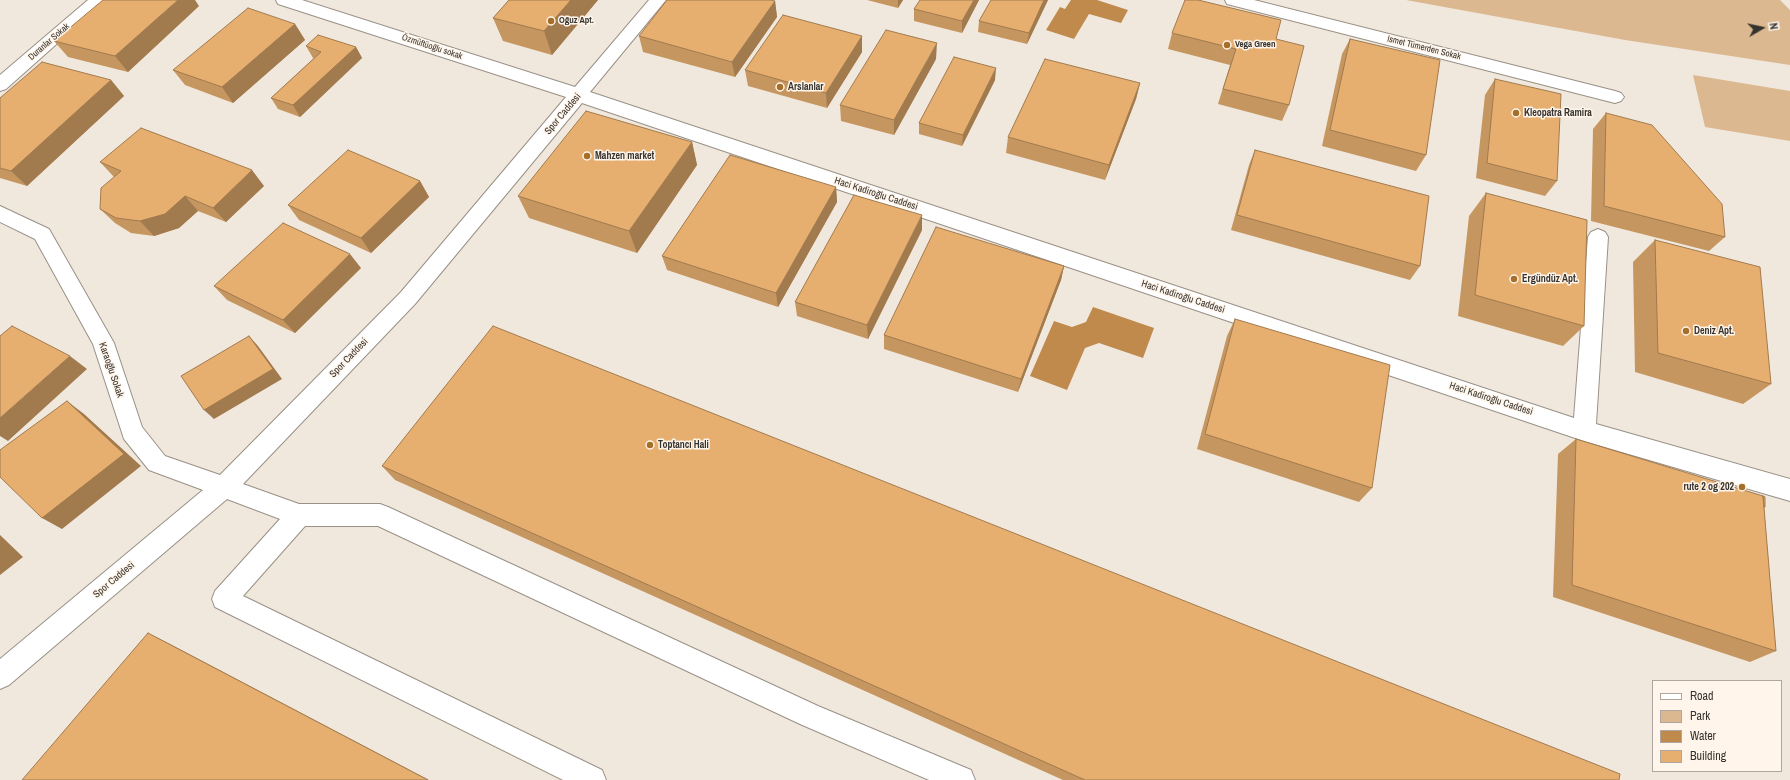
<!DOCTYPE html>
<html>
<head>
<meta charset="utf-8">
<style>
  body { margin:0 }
  #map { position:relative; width:1790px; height:780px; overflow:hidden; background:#f1e8dd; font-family:"Archivo Narrow",sans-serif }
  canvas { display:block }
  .legend { position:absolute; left:1652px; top:680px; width:130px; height:92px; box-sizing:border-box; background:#fff5ea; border:1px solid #afa79f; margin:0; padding:5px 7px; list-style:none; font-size:12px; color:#36332f }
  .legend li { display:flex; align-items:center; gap:8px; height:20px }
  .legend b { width:20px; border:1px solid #afa79f }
  .north { position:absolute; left:1742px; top:8px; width:40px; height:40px; -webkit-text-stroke:3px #fff5ea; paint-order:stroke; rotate:81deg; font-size:11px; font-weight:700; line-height:16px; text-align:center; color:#36332f }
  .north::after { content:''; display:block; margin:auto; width:14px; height:18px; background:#36332f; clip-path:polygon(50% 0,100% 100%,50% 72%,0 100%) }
</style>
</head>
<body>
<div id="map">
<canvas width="1790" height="780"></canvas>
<ul class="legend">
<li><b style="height:5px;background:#fff"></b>Road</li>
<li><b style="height:11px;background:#dbb890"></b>Park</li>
<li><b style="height:11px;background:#bf8a4c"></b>Water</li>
<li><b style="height:11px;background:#e6af70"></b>Building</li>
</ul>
<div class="north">N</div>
</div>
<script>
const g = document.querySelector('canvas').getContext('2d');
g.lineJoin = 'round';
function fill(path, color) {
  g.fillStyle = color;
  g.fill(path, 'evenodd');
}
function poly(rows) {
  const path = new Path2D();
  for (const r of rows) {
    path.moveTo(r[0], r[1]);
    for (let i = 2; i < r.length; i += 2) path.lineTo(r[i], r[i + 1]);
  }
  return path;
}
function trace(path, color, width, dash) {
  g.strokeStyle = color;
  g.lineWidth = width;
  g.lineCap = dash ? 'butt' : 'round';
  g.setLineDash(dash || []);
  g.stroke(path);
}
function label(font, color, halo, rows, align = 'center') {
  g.font = font + ' "Archivo Narrow",sans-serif';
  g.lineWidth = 3;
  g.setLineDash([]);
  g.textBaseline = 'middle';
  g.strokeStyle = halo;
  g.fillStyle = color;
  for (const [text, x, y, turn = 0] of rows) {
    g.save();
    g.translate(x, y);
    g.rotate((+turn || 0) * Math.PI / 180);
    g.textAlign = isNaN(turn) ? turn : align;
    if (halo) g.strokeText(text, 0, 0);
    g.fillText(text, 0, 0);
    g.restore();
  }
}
const green = poly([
  [1406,0,1780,0,1790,10,1790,65,1625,40],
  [1693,75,1790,91,1790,141,1705,127]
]);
const water = poly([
  [1071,0,1097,0,1128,10,1121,23,1089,14,1074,39,1046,30,1060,7,1065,9],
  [1093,307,1154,328,1143,358,1099,343,1085,348,1067,390,1030,376,1054,321,1072,327,1086,322]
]);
const minor = poly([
  [88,0,106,0,6,89,0,91,0,75,88,0],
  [276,0,302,0,575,87,649,0,666,0,590,92,1574,418,1588,237,1591,232,1598,229,1605,232,1608,237,1596,424,1790,479,1790,501,1584,441,582,103,415,304,243,484,299,504,380,504,388,507,818,706,971,770,975,780,929,780,800,724,378,526,305,526,243,596,602,770,606,780,563,780,215,607,212,599,215,591,280,519,227,499,9,685,0,689,0,659,203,490,149,470,124,439,93,344,35,239,0,222,0,206,49,229,114,343,142,427,165,456,220,475,401,292,566,97,278,4,276,0],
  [1225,0,1254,0,1615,91,1621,93,1624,97,1621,101,1615,103,1227,4,1225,0]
]);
const wall = poly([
  [509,0,598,0,552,55,503,41,493,18],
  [867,0,903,0,898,8],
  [979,0,962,33,914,21,914,9],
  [1048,0,1027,44,978,32,979,21],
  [775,1,777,17,735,77,643,52,639,36],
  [199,6,128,72,68,57,54,41],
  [295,24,305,40,233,103,185,85,173,70],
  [1172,33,1276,39,1289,105,1282,121,1218,104,1230,65,1168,49],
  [862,36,862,52,827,108,748,86,745,70],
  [1350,39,1426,155,1416,171,1322,146,1342,54],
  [306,46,356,47,362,58,300,117,278,109,271,98,314,58,313,58],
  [936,59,894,135,841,121,840,105],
  [1495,79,1557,181,1545,196,1476,178,1485,95],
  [111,80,124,96,27,186,0,178,0,98],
  [995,80,962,146,919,134,919,123],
  [1140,83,1136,99,1105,180,1006,153,1008,137],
  [1606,113,1725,237,1709,251,1591,221,1593,129],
  [692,142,697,165,637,253,529,218,518,196],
  [1255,150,1420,266,1410,280,1231,230,1249,165],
  [100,162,264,186,226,222,198,211,179,228,154,236,131,233,115,223,100,209,114,177],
  [420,181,429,197,371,253,299,220,288,205],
  [836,187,837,202,778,307,667,270,662,256],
  [1486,193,1584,326,1563,346,1458,316,1469,216],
  [922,230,868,339,797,316,795,302],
  [1655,240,1771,384,1743,404,1635,372,1633,262],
  [1064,266,1061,280,1018,392,884,349,884,335],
  [361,268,295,333,227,300,214,286],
  [1235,319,1372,488,1359,502,1197,449,1227,336],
  [1576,439,1765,507,1764,508,1776,651,1750,662,1553,597,1558,454],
  [382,466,1619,780,1063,780,395,480]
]);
const shadedWall = poly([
  [178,0,195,0,199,6,128,72,115,56],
  [571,0,598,0,552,55,544,31],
  [898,0,903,0,898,8],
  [974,0,979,0,962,33,962,21],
  [1044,0,1048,0,1027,44,1029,33],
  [775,1,777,17,735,77,732,62],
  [295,24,305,40,233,103,222,87],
  [862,36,862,52,827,108,826,93],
  [937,43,936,59,894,135,894,120],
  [356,47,362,58,300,117,293,105],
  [996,68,995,80,962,146,963,135],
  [111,80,124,96,27,186,11,171],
  [1140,83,1136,99,1105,180,1109,165],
  [692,142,697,165,637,253,629,231],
  [252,170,264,186,226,222,213,208],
  [420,181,429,197,371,253,361,238],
  [836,187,837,202,778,307,776,293],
  [185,196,198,211,179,228,154,236,140,221],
  [922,215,922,230,868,339,867,325],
  [350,254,361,268,295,333,283,320],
  [1064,266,1061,280,1018,392,1021,379],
  [249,336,258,346,282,379,214,419,204,410],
  [70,356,87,369,8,441,0,436,0,418],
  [67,401,84,414,141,466,62,529,42,518],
  [0,535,23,557,0,575],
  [148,633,170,644,429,780,428,780]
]);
const building = poly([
  [103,0,178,0,115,56,54,41,103,0],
  [509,0,571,0,544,31,493,18,509,0],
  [667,0,771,0,775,1,732,62,639,36,667,0],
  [920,0,974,0,962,21,914,9,920,0],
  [991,0,1044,0,1029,33,979,21,991,0],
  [1185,0,1198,0,1281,20,1276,39,1304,46,1289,105,1223,89,1236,49,1172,33,1185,0],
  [248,8,295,24,222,87,173,70,248,8],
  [783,15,862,36,826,93,745,70,783,15],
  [886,30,937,43,894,120,840,105,886,30],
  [318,35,356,47,293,105,271,98,321,52,306,46,318,35],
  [1350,39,1440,60,1426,155,1330,130,1350,39],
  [954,57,996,68,963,135,919,123,954,57],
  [1045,59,1140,83,1109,165,1008,137,1045,59],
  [42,62,111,80,11,171,0,168,0,98,42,62],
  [1495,79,1561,94,1557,181,1487,163,1495,79],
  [586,111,692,142,629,231,518,196,586,111],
  [1606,113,1652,125,1722,204,1725,237,1604,206,1606,113],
  [141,128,252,170,213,208,185,196,165,214,140,221,116,218,100,209,101,188,121,171,100,162,141,128],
  [348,150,420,181,361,238,288,205,348,150],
  [1255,150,1429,196,1420,266,1237,215,1255,150],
  [730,155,836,187,776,293,662,256,730,155],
  [1486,193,1587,220,1584,326,1475,295,1486,193],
  [854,195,922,215,867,325,795,302,854,195],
  [283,223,350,254,283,320,214,286,283,223],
  [936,227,1064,266,1021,379,884,335,936,227],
  [1655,240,1760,267,1771,384,1658,353,1655,240],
  [1235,319,1390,365,1372,488,1205,434,1235,319],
  [12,326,70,356,0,418,0,336,12,326],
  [493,326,1620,774,1619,780,1085,780,382,466,493,326],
  [249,336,273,369,204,410,181,376,249,336],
  [67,401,124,454,42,518,0,477,0,450,67,401],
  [1576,439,1763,496,1776,651,1572,585,1576,439],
  [1763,496,1765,497,1765,507,1764,507,1763,496],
  [148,633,428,780,22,780,148,633]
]);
const markers = [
  [551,21,4,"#a56f2a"],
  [1227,45,4,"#a56f2a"],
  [780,87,4,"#a56f2a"],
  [1516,113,4,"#a56f2a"],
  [587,156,4,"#a56f2a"],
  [1514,279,4,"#a56f2a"],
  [1686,331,4,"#a56f2a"],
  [650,445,4,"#a56f2a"],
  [1742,487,4,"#a56f2a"]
];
const farPoinames = [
  ["Oğuz Apt.",559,21],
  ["Vega Green",1235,45]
];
const farStreetnames = [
  ["Duranlar Sokak",49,42,-41],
  ["Özmüftüoğlu sokak",432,47,18],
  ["Ismet Tümerden Sokak",1424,48,14]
];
const poiNames = [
  ["Arslanlar",788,87],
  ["Kleopatra Ramira",1524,113],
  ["Mahzen market",595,156],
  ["Ergündüz Apt.",1522,279],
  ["Deniz Apt.",1694,331],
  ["Toptancı Hali",658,445],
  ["rute 2 og 202",1734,487,"right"]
];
const streetNames = [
  ["Spor Caddesi",563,114,-50],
  ["Haci Kadiroğlu Caddesi",876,194,18],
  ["Haci Kadiroğlu Caddesi",1183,297,18],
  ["Spor Caddesi",349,358,-46],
  ["Karaoğlu Sokak",111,370,71],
  ["Haci Kadiroğlu Caddesi",1491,399,18],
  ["Spor Caddesi",114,580,-40]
];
fill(green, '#dbb890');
fill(water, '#bf8a4c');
trace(minor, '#999086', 2);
fill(minor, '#fff');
fill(wall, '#c69660');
fill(shadedWall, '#a17a4e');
fill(building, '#e6af70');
trace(building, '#a17a4e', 1);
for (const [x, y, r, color] of markers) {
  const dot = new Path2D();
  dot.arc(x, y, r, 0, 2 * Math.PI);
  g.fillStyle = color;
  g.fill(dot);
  trace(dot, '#fff5ea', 1.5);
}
label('bold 9px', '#36332f', '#fff5ea', farPoinames, 'left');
label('9px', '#36332f', '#fff5ea', farStreetnames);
label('bold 10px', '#36332f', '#fff5ea', poiNames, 'left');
label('10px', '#36332f', '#fff5ea', streetNames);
</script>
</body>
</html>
